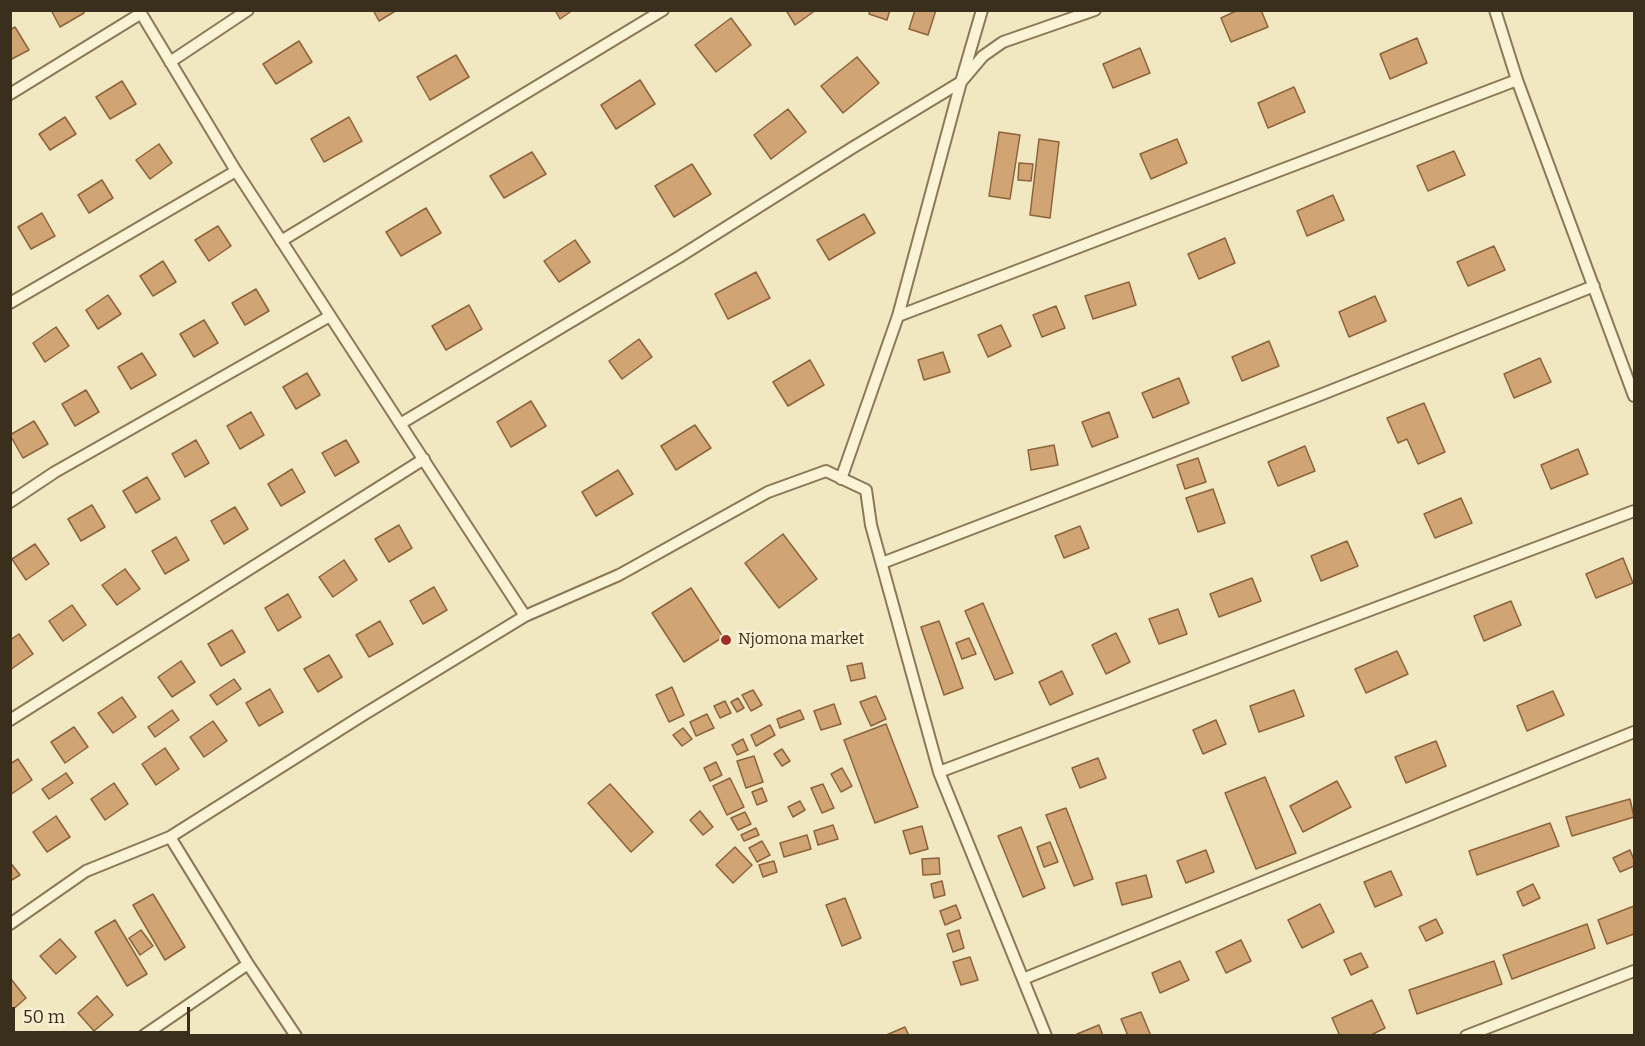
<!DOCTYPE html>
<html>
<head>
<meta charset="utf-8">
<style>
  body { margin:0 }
  #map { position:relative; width:1645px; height:1046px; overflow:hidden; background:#f1e7c1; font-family:Bitter,serif }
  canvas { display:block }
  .frame { position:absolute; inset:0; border:12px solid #3a2e1c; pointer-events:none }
  .scale { position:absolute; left:12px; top:1007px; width:178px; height:27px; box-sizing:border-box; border:3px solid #3a2e1c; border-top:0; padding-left:8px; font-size:18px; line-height:21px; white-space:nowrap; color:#3a2e1c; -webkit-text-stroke:4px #f8f0d1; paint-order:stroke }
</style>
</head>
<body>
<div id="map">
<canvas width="1645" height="1046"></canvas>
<div class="frame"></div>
<div class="scale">50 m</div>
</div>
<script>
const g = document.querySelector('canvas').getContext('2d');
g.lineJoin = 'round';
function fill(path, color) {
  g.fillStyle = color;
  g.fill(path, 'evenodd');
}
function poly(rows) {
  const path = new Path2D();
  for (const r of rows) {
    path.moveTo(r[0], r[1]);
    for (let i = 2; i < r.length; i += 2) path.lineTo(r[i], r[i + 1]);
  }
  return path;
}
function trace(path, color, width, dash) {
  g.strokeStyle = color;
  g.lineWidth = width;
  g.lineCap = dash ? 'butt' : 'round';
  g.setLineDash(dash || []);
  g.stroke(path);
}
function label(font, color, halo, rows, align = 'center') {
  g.font = font + ' Bitter,serif';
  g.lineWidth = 6;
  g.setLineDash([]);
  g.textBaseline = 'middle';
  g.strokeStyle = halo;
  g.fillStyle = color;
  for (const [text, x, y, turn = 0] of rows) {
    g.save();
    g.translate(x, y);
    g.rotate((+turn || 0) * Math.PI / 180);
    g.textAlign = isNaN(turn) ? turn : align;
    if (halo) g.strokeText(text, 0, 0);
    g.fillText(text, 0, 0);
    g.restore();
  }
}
const building = poly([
  [51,10,83,10,84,13,60,27,51,10],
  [373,10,397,10,379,21,373,10],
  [555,10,573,10,560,19,555,10],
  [786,10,816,10,795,25,786,10],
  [870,10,890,10,887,20,869,14,870,10],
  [915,10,936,10,928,35,909,29,915,10],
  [1238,10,1261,10,1268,27,1231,42,1221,18,1238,10],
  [731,18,751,45,716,72,695,45,731,18],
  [15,27,29,50,10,60,10,30,15,27],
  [1417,38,1427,63,1390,79,1380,54,1417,38],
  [299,41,312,62,276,84,263,64,299,41],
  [1140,48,1150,73,1113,88,1103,64,1140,48],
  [456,55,469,77,430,100,417,77,456,55],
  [857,57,879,83,843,113,821,86,857,57],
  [640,80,655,104,616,129,601,105,640,80],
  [122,81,136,104,110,119,96,97,122,81],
  [1294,87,1305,112,1268,128,1258,103,1294,87],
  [788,109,806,132,771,159,754,135,788,109],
  [65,117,76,134,50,150,39,134,65,117],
  [349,117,362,141,324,162,311,139,349,117],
  [999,132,1020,135,1010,199,989,196,999,132],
  [1039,139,1059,142,1050,218,1030,215,1039,139],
  [1177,139,1187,163,1151,179,1140,154,1177,139],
  [159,144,172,163,150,179,136,160,159,144],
  [1454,151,1465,175,1428,191,1417,166,1454,151],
  [532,152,546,174,504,198,490,176,532,152],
  [1019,163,1033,164,1031,181,1018,180,1019,163],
  [692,164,711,194,674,217,655,186,692,164],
  [102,180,113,198,89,213,78,195,102,180],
  [1333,195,1344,220,1307,236,1297,211,1333,195],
  [426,208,441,233,401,256,386,232,426,208],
  [42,213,55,236,31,249,18,227,42,213],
  [864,214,875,233,829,260,817,240,864,214],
  [218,226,231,246,209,261,195,240,218,226],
  [1225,238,1235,263,1199,279,1188,254,1225,238],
  [575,240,590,262,559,282,544,261,575,240],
  [1494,246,1505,270,1468,286,1457,262,1494,246],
  [163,261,176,282,153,296,140,276,163,261],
  [756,272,770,298,728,319,715,294,756,272],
  [1129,282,1136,305,1093,319,1085,296,1129,282],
  [256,289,269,311,245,325,232,303,256,289],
  [108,295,121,314,98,329,86,310,108,295],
  [1375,296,1386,321,1349,337,1339,312,1375,296],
  [469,305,482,329,446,350,432,326,469,305],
  [1056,306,1065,328,1042,337,1033,315,1056,306],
  [204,320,218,343,194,357,180,334,204,320],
  [1001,325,1011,346,988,357,978,335,1001,325],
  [56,327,69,346,45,362,33,343,56,327],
  [639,339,652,357,622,379,609,361,639,339],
  [1269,341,1279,366,1242,381,1232,357,1269,341],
  [943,352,950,372,924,380,918,360,943,352],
  [142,353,156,375,131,389,118,367,142,353],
  [1540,358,1551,382,1514,398,1504,374,1540,358],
  [810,360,824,385,788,406,773,382,810,360],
  [307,373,320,395,296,409,283,387,307,373],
  [1179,378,1189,403,1153,418,1142,393,1179,378],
  [86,390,99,412,75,426,62,404,86,390],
  [531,401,546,426,511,447,497,422,531,401],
  [1424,403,1445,452,1418,464,1407,439,1398,443,1387,418,1424,403],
  [251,412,264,435,240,449,227,426,251,412],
  [1109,412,1118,437,1092,447,1082,422,1109,412],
  [34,421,48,444,23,458,10,435,34,421],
  [695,425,711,448,676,470,661,446,695,425],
  [196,440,209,463,185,477,172,454,196,440],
  [346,440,359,462,335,476,322,453,346,440],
  [1054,445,1058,465,1031,470,1028,450,1054,445],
  [1305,446,1315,471,1278,486,1268,462,1305,446],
  [1578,449,1588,474,1551,489,1541,465,1578,449],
  [1198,458,1206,482,1185,489,1177,465,1198,458],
  [292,469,305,492,281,506,268,484,292,469],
  [618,470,633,494,596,516,582,492,618,470],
  [147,477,160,499,136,513,123,491,147,477],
  [1213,489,1225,523,1198,532,1186,498,1213,489],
  [1461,498,1472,523,1435,538,1424,514,1461,498],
  [92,505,105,527,81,541,68,519,92,505],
  [235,507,248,529,224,544,211,521,235,507],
  [399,525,412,548,389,562,375,539,399,525],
  [1080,526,1089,548,1064,558,1055,536,1080,526],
  [783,534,817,579,779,608,745,563,783,534],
  [176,537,189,560,165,574,152,551,176,537],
  [1347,541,1358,566,1321,581,1311,556,1347,541],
  [35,544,49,564,26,580,12,559,35,544],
  [1623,558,1633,583,1596,598,1586,574,1623,558],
  [344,560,357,580,333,597,319,577,344,560],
  [125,569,140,589,117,605,102,585,125,569],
  [1252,578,1261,601,1219,617,1210,594,1252,578],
  [434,587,447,610,423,624,410,601,434,587],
  [691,588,723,637,684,662,652,613,691,588],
  [288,594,301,617,278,631,265,608,288,594],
  [1511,601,1521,625,1484,641,1474,616,1511,601],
  [983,603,1013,673,995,680,965,611,983,603],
  [72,605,86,625,63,641,49,621,72,605],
  [1178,609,1187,634,1159,644,1149,619,1178,609],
  [380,621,393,644,369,657,356,635,380,621],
  [939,621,963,688,944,695,921,627,939,621],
  [232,630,245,652,221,666,208,644,232,630],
  [1116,633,1130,662,1106,674,1092,645,1116,633],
  [19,634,33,654,10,670,10,640,19,634],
  [969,638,976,654,962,659,956,643,969,638],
  [1397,651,1408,674,1366,693,1355,669,1397,651],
  [329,655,342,677,318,692,304,669,329,655],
  [181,661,195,682,172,697,158,677,181,661],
  [862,663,865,678,851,681,847,666,862,663],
  [1062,671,1073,694,1050,705,1039,682,1062,671],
  [234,679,241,689,217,705,210,695,234,679],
  [672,687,684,715,669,722,656,695,672,687],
  [270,689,283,712,259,726,246,703,270,689],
  [753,690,762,705,751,711,742,695,753,690],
  [1294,690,1304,716,1259,732,1250,706,1294,690],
  [1553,691,1564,715,1527,731,1517,706,1553,691],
  [876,696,886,719,871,726,860,702,876,696],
  [122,697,136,717,113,733,98,713,122,697],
  [738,698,744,708,737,712,731,702,738,698],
  [725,701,731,713,720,718,714,706,725,701],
  [834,704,841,724,821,730,814,711,834,704],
  [172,710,179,720,155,737,148,727,172,710],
  [800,710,804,719,780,728,777,719,800,710],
  [707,714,714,728,696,736,690,722,707,714],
  [1216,720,1226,744,1203,754,1193,730,1216,720],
  [213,721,227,741,204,757,190,737,213,721],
  [886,724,918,807,875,823,844,740,886,724],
  [770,725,775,735,756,746,751,735,770,725],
  [74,727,88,747,65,763,51,742,74,727],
  [683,728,692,739,682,746,673,735,683,728],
  [743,739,748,750,737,755,732,745,743,739],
  [1436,741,1446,766,1406,783,1395,757,1436,741],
  [165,748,179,769,156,785,142,764,165,748],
  [782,749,790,761,782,766,774,754,782,749],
  [754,756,763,782,746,788,737,761,754,756],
  [1098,758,1106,778,1080,788,1072,768,1098,758],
  [18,759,32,780,10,795,10,764,18,759],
  [716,762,722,775,710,781,704,768,716,762],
  [842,768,852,786,841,792,831,774,842,768],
  [66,773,73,783,49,799,42,789,66,773],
  [1265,777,1296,853,1256,869,1225,793,1265,777],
  [730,778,744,807,727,815,713,786,730,778],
  [1337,781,1351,807,1303,832,1290,806,1337,781],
  [114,783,128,804,105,820,91,799,114,783],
  [610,784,653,832,631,852,588,803,610,784],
  [823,784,834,808,822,813,811,788,823,784],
  [762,788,767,801,757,805,752,792,762,788],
  [1630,799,1634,817,1572,836,1566,817,1630,799],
  [800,801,805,810,793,817,788,807,800,801],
  [1066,808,1093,879,1074,886,1046,815,1066,808],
  [700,811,713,827,703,835,690,820,700,811],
  [745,812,751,824,738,830,731,818,745,812],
  [56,816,70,837,47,852,33,832,56,816],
  [1550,823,1559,846,1477,875,1469,851,1550,823],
  [833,825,838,839,818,845,814,831,833,825],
  [922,826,928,849,910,854,903,831,922,826],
  [1021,827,1045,888,1023,897,998,836,1021,827],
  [756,828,759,835,744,841,741,835,756,828],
  [807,835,811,849,784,857,780,843,807,835],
  [762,841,770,855,757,862,749,848,762,841],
  [1050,842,1058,862,1044,867,1037,847,1050,842],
  [735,847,752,865,733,883,716,865,735,847],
  [1206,850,1214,872,1186,883,1177,861,1206,850],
  [1630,850,1634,860,1634,866,1620,872,1613,858,1630,850],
  [939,858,940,874,923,875,922,859,939,858],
  [774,861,777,872,763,877,759,865,774,861],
  [10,862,20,875,10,881,10,862],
  [1391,871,1402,895,1375,907,1364,882,1391,871],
  [1146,875,1152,897,1122,905,1116,883,1146,875],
  [942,881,945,895,934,898,931,884,942,881],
  [1533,884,1540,898,1523,906,1517,892,1533,884],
  [153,894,185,947,165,960,133,905,153,894],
  [845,898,861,938,842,946,826,905,845,898],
  [1320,904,1334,932,1302,948,1288,920,1320,904],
  [956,905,961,918,945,925,940,911,956,905],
  [1634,906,1634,934,1607,944,1598,920,1634,906],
  [1436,919,1443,933,1426,941,1419,927,1436,919],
  [115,920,147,974,127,986,95,932,115,920],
  [1587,924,1595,948,1512,979,1503,955,1587,924],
  [141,930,153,946,140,955,129,938,141,930],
  [959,930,964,948,953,952,947,934,959,930],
  [60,939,76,957,56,974,40,956,60,939],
  [1241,940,1251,961,1226,973,1216,952,1241,940],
  [1361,953,1368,967,1351,975,1344,960,1361,953],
  [970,957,978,980,961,985,953,962,970,957],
  [1180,961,1189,980,1160,993,1152,973,1180,961],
  [1494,961,1502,984,1417,1014,1409,990,1494,961],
  [11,979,26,998,10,1012,10,979,11,979],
  [97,996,113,1015,94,1031,78,1013,97,996],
  [1372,1000,1385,1028,1369,1036,1340,1036,1332,1018,1372,1000],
  [1141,1012,1151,1036,1128,1036,1121,1019,1141,1012],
  [1099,1025,1103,1036,1077,1036,1077,1034,1099,1025],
  [905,1027,909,1036,884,1036,905,1027]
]);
const lane = poly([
  [139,10,236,171,525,616],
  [1495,10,1517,80,1634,396],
  [170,62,248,10],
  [10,94,140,14],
  [281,241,663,10],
  [10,303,236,171],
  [898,316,1517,80],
  [400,424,679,257,852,148,961,82,983,56,1003,42,1095,10],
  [841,479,898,316,961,82,982,10],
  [10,502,55,472,330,316],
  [882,563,1320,395,1594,286],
  [10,720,424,459],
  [939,772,1634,511],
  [170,837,248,964,296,1036],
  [10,924,86,871,170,837,363,715,525,616,619,575,768,492,826,471,866,490,871,525,939,772,1046,1036],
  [1023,979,1634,732],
  [143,1036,248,964],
  [1466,1036,1634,971]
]);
const markers = [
  [726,640,6,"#9e2e23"]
];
const poiNames = [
  ["Njomona market",738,640]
];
fill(building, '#d1a474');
trace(building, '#8c633b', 1.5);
trace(lane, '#8b7857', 14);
trace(lane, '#fbf3d5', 10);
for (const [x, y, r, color] of markers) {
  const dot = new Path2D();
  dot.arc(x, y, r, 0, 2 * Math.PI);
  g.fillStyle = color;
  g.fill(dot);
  trace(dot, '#f8f0d1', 2);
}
label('16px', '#3a2e1c', '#f8f0d1', poiNames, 'left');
</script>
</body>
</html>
